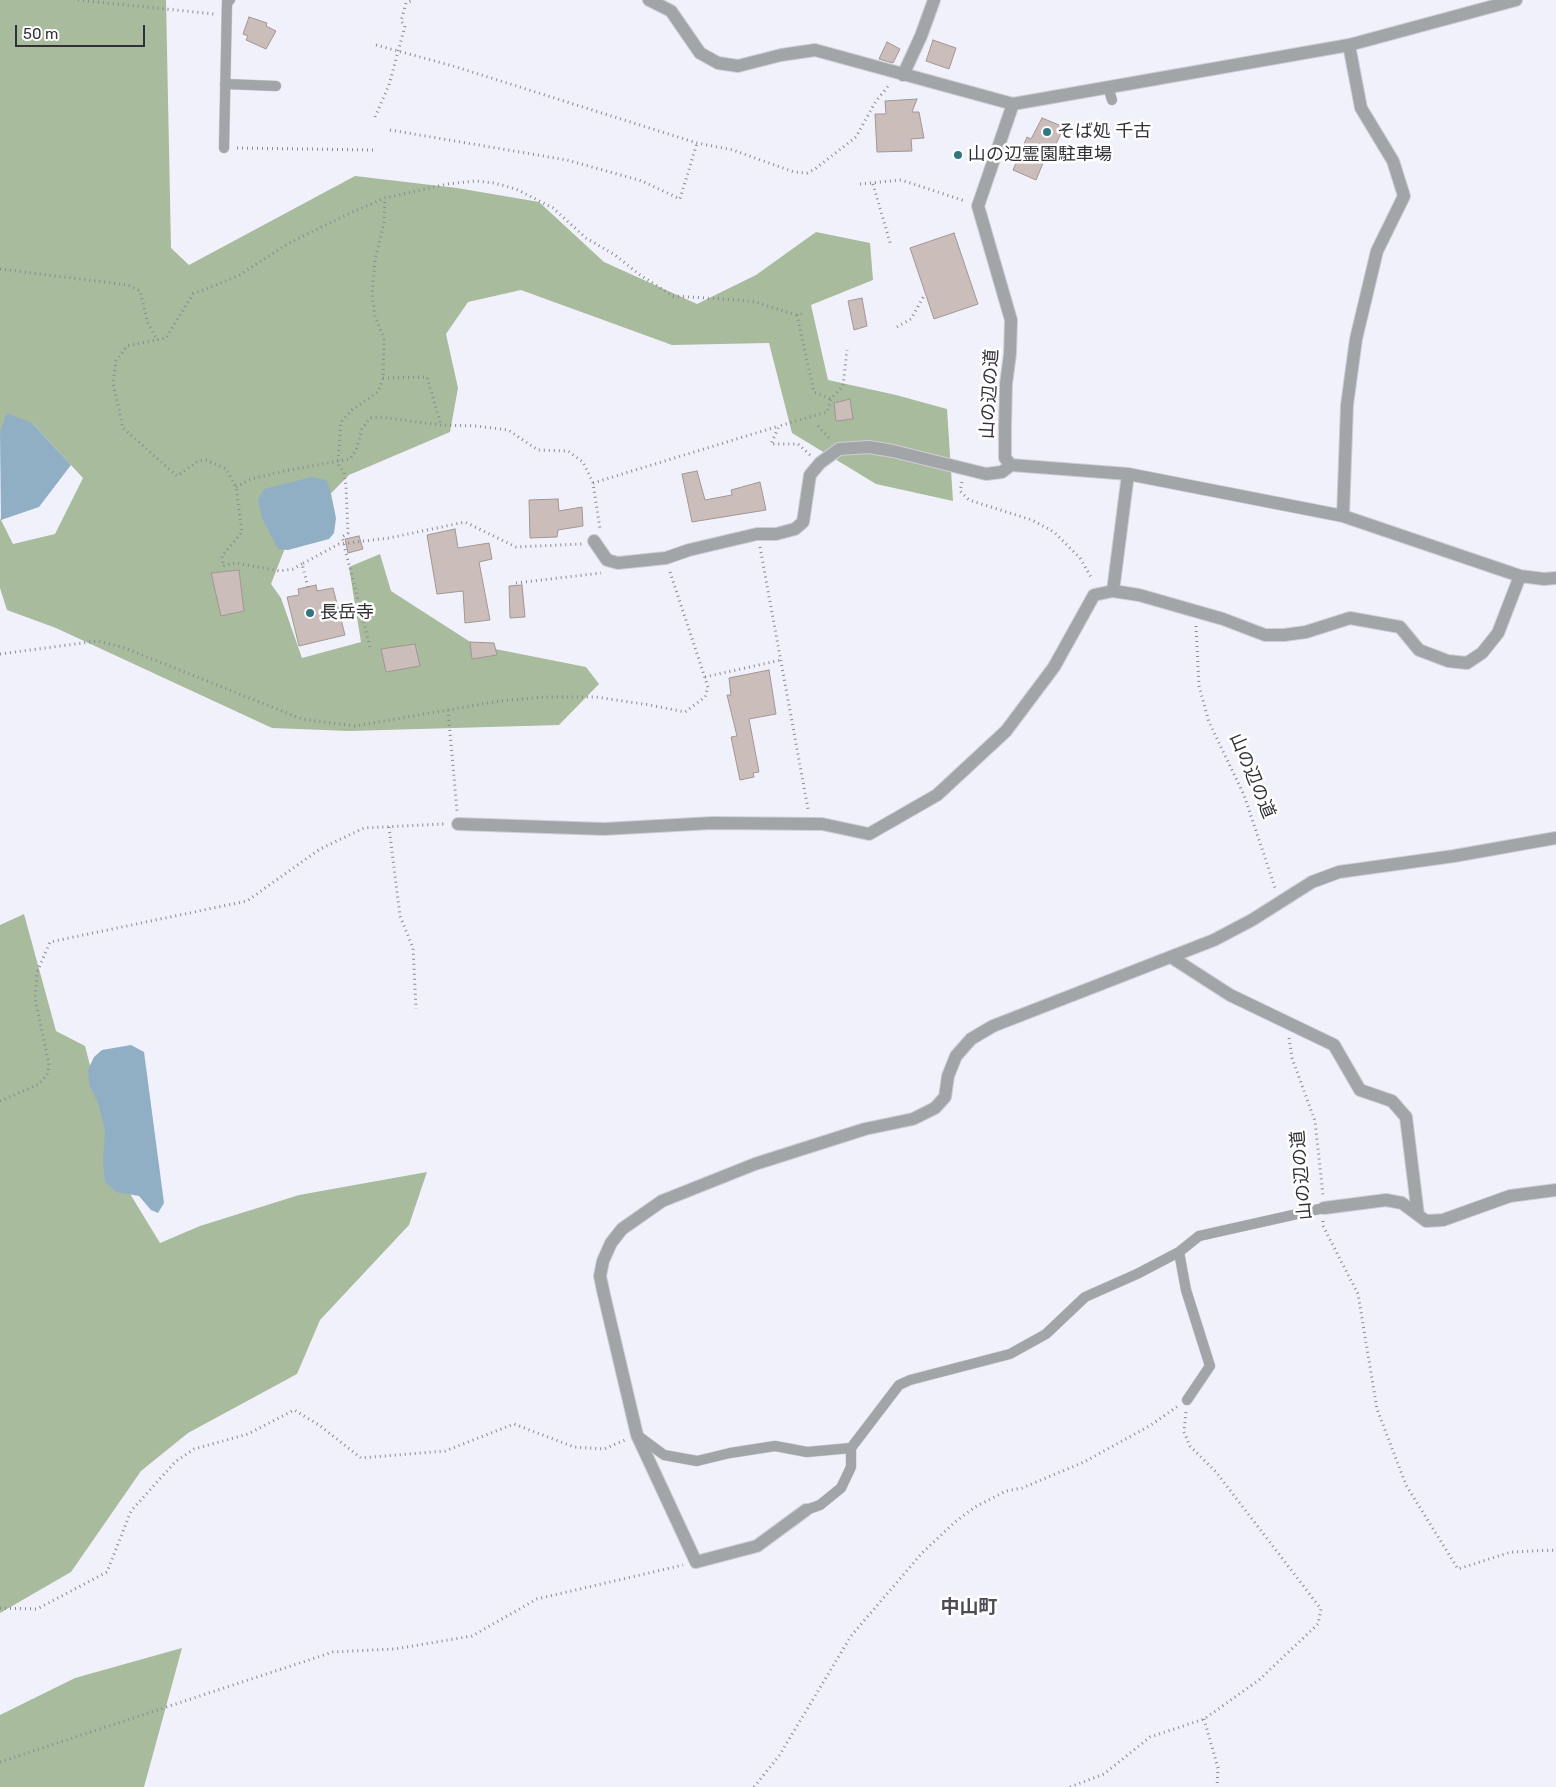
<!DOCTYPE html>
<html>
<head>
<meta charset="utf-8">
<style>
  body { margin:0 }
  #map { position:relative; width:1556px; height:1787px; overflow:hidden; background:#f1f1fc; font-family:Rubik,sans-serif }
  canvas { display:block }
  .scale { position:absolute; left:15px; top:25px; width:130px; height:22px; box-sizing:border-box; border:2px solid #313136; border-top:0; padding-left:6px; font-size:15px; line-height:18px; white-space:nowrap; color:#313136; -webkit-text-stroke:4px #fff; paint-order:stroke }
</style>
</head>
<body>
<div id="map">
<canvas width="1556" height="1787"></canvas>
<div class="scale">50 m</div>
</div>
<script>
const g = document.querySelector('canvas').getContext('2d');
g.lineJoin = 'round';
function fill(path, color) {
  g.fillStyle = color;
  g.fill(path, 'evenodd');
}
function poly(rows) {
  const path = new Path2D();
  for (const r of rows) {
    path.moveTo(r[0], r[1]);
    for (let i = 2; i < r.length; i += 2) path.lineTo(r[i], r[i + 1]);
  }
  return path;
}
function trace(path, color, width, dash) {
  g.strokeStyle = color;
  g.lineWidth = width;
  g.lineCap = dash ? 'butt' : 'round';
  g.setLineDash(dash || []);
  g.stroke(path);
}
function label(font, color, halo, rows, align = 'center') {
  g.font = font + ' Rubik,"Noto Sans JP",sans-serif';
  g.lineWidth = 5;
  g.setLineDash([]);
  g.textBaseline = 'middle';
  g.strokeStyle = halo;
  g.fillStyle = color;
  for (const [text, x, y, turn = 0] of rows) {
    g.save();
    g.translate(x, y);
    g.rotate((+turn || 0) * Math.PI / 180);
    g.textAlign = isNaN(turn) ? turn : align;
    if (halo) g.strokeText(text, 0, 0);
    g.fillText(text, 0, 0);
    g.restore();
  }
}
const forest = poly([
  [0,0,166,0,171,248,189,265,355,176,457,188,539,202,604,262,697,304,756,275,816,232,870,243,873,280,811,305,828,380,896,395,947,409,953,501,876,484,792,433,769,343,672,345,521,290,468,302,446,334,458,388,450,432,349,475,290,535,271,584,281,598,302,658,361,642,349,567,380,554,391,591,475,645,586,667,599,684,559,725,349,731,272,728,56,628,7,610,0,588,0,518,13,544,55,534,83,478,32,423,0,432],
  [24,914,56,1031,85,1046,118,1174,160,1243,200,1226,299,1195,427,1172,409,1225,320,1320,297,1374,188,1433,141,1471,71,1572,0,1613,0,925],
  [182,1648,144,1787,0,1787,0,1715,75,1678]
]);
const water = poly([
  [7,413,32,423,71,465,39,507,1,520,0,432],
  [312,477,326,480,330,489,336,518,334,533,329,539,288,550,278,549,262,518,258,500,264,489],
  [131,1045,144,1052,164,1203,158,1213,151,1210,139,1196,116,1192,105,1182,103,1161,105,1130,98,1103,89,1084,88,1070,94,1057,102,1050]
]);
const building = poly([
  [249,17,267,23,266,26,276,31,266,49,246,40,248,36,243,34,249,17],
  [933,40,956,48,949,69,926,61,933,40],
  [887,42,900,49,893,63,879,59,887,42],
  [917,99,912,112,919,112,924,138,911,139,912,151,877,152,875,114,886,114,885,101,917,99],
  [1042,118,1064,127,1054,148,1050,146,1036,180,1013,170,1027,137,1031,139,1042,118],
  [954,233,978,304,934,319,910,248,954,233],
  [862,298,867,326,854,330,848,301,862,298],
  [850,399,853,419,836,421,834,403,850,399],
  [697,471,705,500,732,495,731,490,760,482,766,510,692,522,682,474,697,471],
  [558,499,559,511,582,507,583,526,558,530,557,537,530,538,529,500,558,499],
  [455,529,458,548,489,543,492,559,479,562,490,620,465,623,463,591,437,594,427,535,455,529],
  [359,536,363,549,348,553,345,539,359,536],
  [239,570,244,611,221,616,211,573,239,570],
  [316,585,317,591,333,588,345,635,299,646,287,597,299,595,298,589,316,585],
  [522,585,525,617,510,618,509,586,522,585],
  [470,642,494,643,497,655,472,659,470,642],
  [415,644,420,666,386,672,381,649,415,644],
  [769,670,776,714,749,719,759,772,753,773,754,777,740,780,731,737,737,736,727,695,731,695,729,678,769,670]
]);
const path = poly([
  [78,0,214,14],
  [376,45,453,66,697,143,733,150,794,172,807,173,815,169,856,137,876,101,889,85],
  [375,117,389,85,405,26,401,21,406,3,413,0],
  [390,130,567,160,642,181,680,199,697,143],
  [237,148,373,150],
  [860,184,901,180,965,201],
  [873,184,891,246],
  [0,269,128,285,140,291,148,324,157,339],
  [797,315,814,392,831,399],
  [897,327,911,319,925,294],
  [383,378,427,377,441,425],
  [818,426,830,439],
  [810,455,798,444,771,444,779,426,827,412,831,399,843,386,847,350],
  [962,482,960,491,969,500,1032,520,1054,532,1080,558,1091,577],
  [593,483,779,426],
  [236,487,251,479,284,471,350,459,356,450,362,429,370,418,380,417,441,425,476,426,508,430,538,450,568,451,583,462,593,483,600,529],
  [760,547,808,809],
  [302,564,293,569,280,571,235,563,223,566,222,556,242,532,236,487,226,469,206,460,198,461,177,476,123,428,113,383,116,361,127,346,166,338,193,294,238,276,289,243,350,213,385,198,447,184,476,181,494,183,516,189,553,208,586,238,615,255,640,275,673,296,738,300,755,302,797,315,805,313],
  [516,583,601,573],
  [308,587,302,564,339,544,389,538,465,522,516,547,582,544],
  [1196,626,1199,686,1209,722,1244,795,1275,888],
  [370,647,342,537,348,533,346,486,344,472,339,466,338,460,341,422,352,410,378,392,383,378,384,338,375,316,372,294,375,260,384,223,385,198],
  [0,654,98,641,122,647,302,719,355,726,500,701,544,697,596,697,650,705,685,712,705,697,708,687,670,572],
  [705,677,781,660],
  [448,710,457,811],
  [389,827,400,916,413,948,416,1009],
  [1289,1038,1292,1058,1315,1121,1323,1195],
  [0,1101,39,1084,47,1075,49,1064,35,999,37,972,50,942,247,901,320,849,364,828,444,824],
  [1323,1221,1323,1226,1358,1294,1377,1409,1406,1485,1458,1569,1511,1552,1556,1550],
  [0,1608,37,1609,107,1572,131,1511,175,1462,194,1449,248,1434,294,1410,319,1425,361,1458,445,1451,514,1424,574,1447,604,1449,625,1440],
  [1204,1719,1218,1768,1217,1787],
  [0,1762,333,1652,395,1649,472,1636,537,1599,683,1565],
  [754,1787,779,1756,851,1636,922,1553,955,1522,975,1507,1006,1491,1022,1488,1084,1462,1151,1425,1178,1406],
  [1070,1787,1104,1774,1150,1737,1204,1719,1259,1680,1318,1624,1321,1609,1216,1472,1190,1446,1184,1432,1186,1411]
]);
const lane = poly([
  [225,84,276,86],
  [1108,87,1112,100],
  [224,148,227,2,230,0],
  [1179,1252,1186,1290,1210,1366,1187,1400],
  [637,1435,664,1455,697,1461,730,1453,775,1446,807,1452,851,1448],
  [806,1510,820,1505,841,1488,851,1467,851,1448,899,1385,910,1380,1010,1354,1046,1334,1085,1297,1137,1274,1179,1252,1199,1236,1324,1208]
]);
const street = poly([
  [649,0,671,11,700,53,718,63,738,66,781,55,815,50,1013,104,1349,45,1516,0],
  [903,75,921,36,934,0],
  [1013,104,978,206,1011,320,1010,354,1006,384,1005,427,1005,458,1011,465,1128,474,1343,516,1520,576,1544,579,1556,578],
  [1343,516,1347,405,1356,339,1377,251,1404,196,1393,161,1361,108,1349,45],
  [594,541,607,560,618,563,666,558,689,550,757,534,776,534,795,529,803,522,810,475,820,463,839,449,869,447,893,451,986,474,1002,472,1011,465],
  [1113,591,1128,474],
  [458,824,604,829,712,823,822,824,869,834,937,795,1006,731,1054,667,1094,595,1113,591,1139,595,1223,619,1265,635,1284,635,1306,632,1350,618,1400,627,1419,650,1448,661,1467,663,1482,653,1498,633,1520,576],
  [1171,957,1230,995,1334,1045,1360,1090,1392,1101,1406,1117,1418,1215],
  [1324,1208,1386,1200,1402,1203,1426,1221,1443,1220,1510,1196,1556,1190],
  [806,1510,757,1546,696,1562,637,1435,604,1295,600,1276,603,1261,611,1243,622,1229,662,1201,755,1164,865,1129,913,1119,935,1108,945,1097,948,1076,956,1056,971,1039,993,1026,1214,940,1252,920,1312,882,1339,872,1454,856,1556,838]
]);
const markers = [
  [1047,132,5,"#317783"],
  [958,155,5,"#317783"],
  [310,613,5,"#317783"]
];
const poiNames = [
  ["そば処 千古",1057,132],
  ["山の辺霊園駐車場",968,155],
  ["長岳寺",320,613]
];
const streetNames = [
  ["山の辺の道",990,394,-87],
  ["山の辺の道",1252,776,67],
  ["山の辺の道",1302,1175,-95]
];
const neighbourhoodNames = [
  ["中山町",969,1608]
];
fill(forest, '#a8bb9d');
fill(water, '#90afc5');
fill(building, '#cabdba');
trace(building, '#a29692', 1);
trace(lane, '#ceced8', 11);
trace(street, '#ceced8', 14);
trace(path, '#8b8b93', 3, [1, 4]);
trace(lane, '#a1a5a8', 10);
trace(street, '#a1a5a8', 12);
for (const [x, y, r, color] of markers) {
  const dot = new Path2D();
  dot.arc(x, y, r, 0, 2 * Math.PI);
  g.fillStyle = color;
  g.fill(dot);
  trace(dot, '#fff', 2);
}
label('18px', '#313136', '#fff', poiNames, 'left');
label('18px', '#313136', '#fff', streetNames);
label('bold 19px', '#4d4c56', '#fff', neighbourhoodNames);
</script>
</body>
</html>
